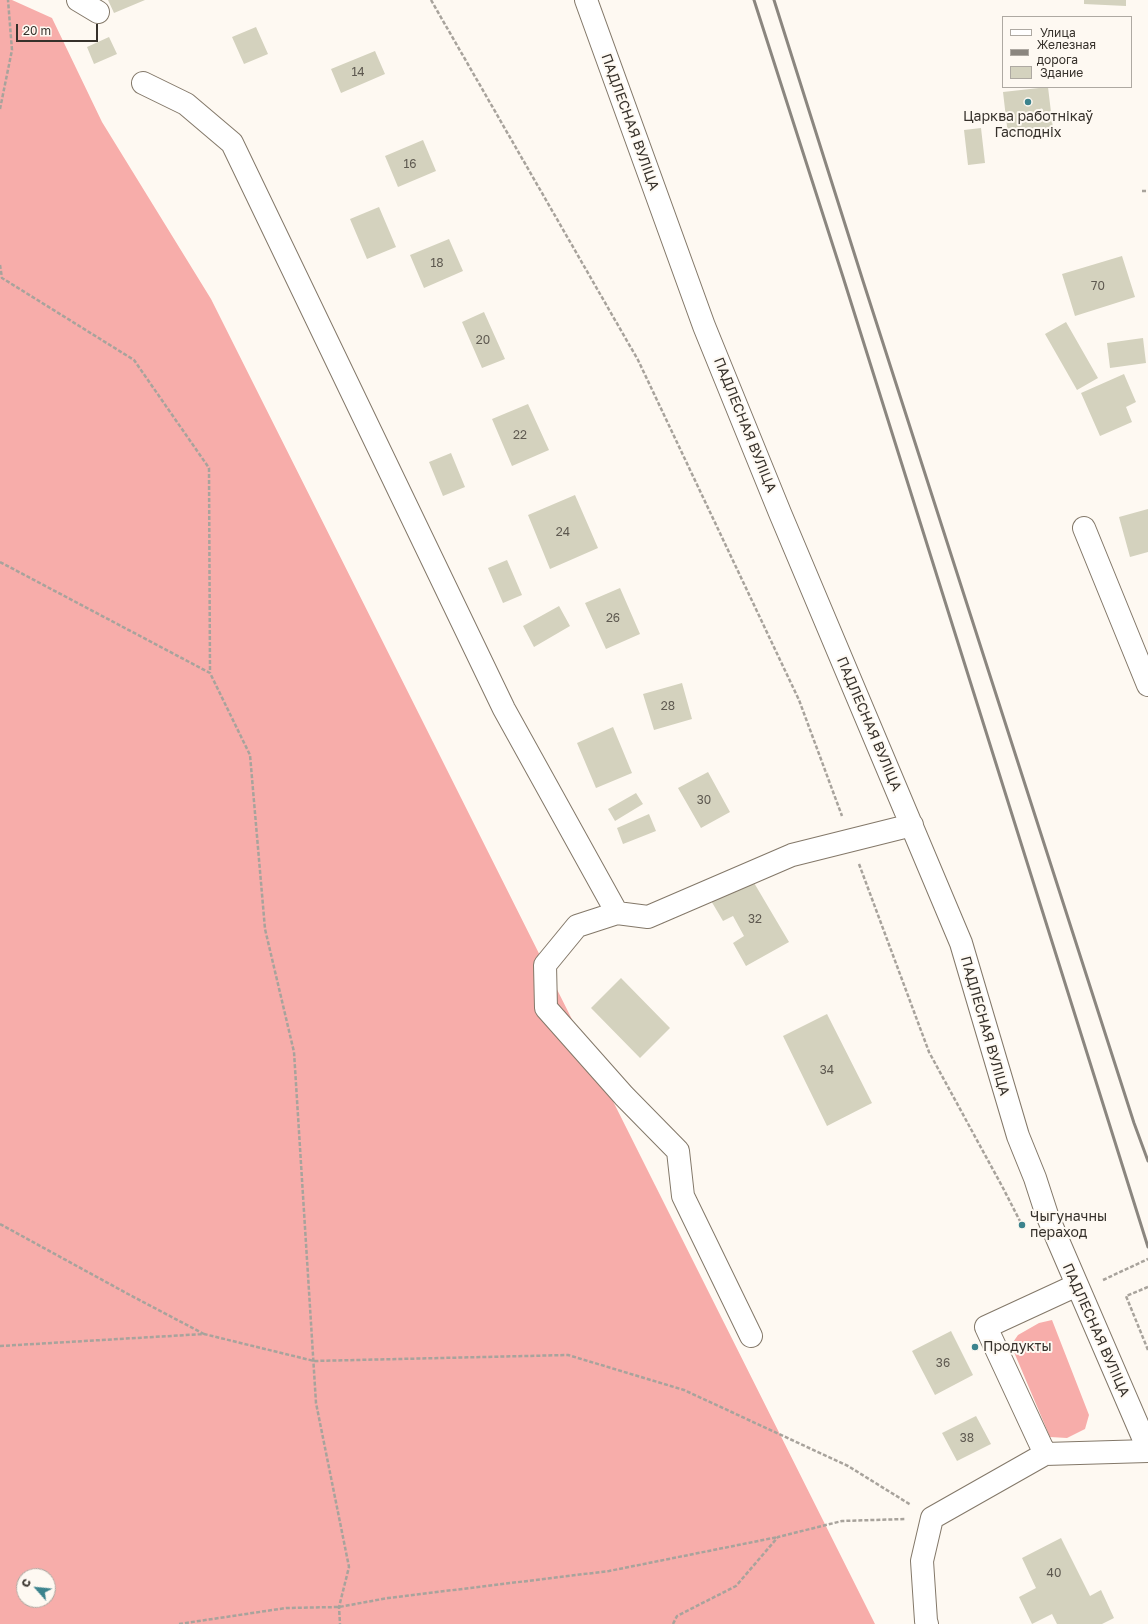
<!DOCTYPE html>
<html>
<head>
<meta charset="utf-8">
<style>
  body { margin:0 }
  #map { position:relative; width:1148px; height:1624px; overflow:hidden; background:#fef9f2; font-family:"Golos Text",sans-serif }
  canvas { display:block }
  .legend { position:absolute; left:1002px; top:16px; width:130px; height:72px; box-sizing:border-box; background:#fef9f2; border:1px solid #aea9a2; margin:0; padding:5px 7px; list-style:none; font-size:12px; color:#36312b }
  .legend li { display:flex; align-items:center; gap:8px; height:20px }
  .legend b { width:20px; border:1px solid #aea9a2 }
  .north { position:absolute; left:16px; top:1568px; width:40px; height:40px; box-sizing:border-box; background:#fef9f2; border:1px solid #aea9a2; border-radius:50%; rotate:297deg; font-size:11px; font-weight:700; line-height:16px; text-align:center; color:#36312b }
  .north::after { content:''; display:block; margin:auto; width:14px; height:18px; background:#3c838d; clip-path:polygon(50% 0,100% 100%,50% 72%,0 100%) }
  .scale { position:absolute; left:16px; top:24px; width:82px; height:18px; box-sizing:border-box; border:2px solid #36312b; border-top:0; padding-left:5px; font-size:12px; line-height:14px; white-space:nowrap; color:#36312b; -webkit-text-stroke:3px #fef9f2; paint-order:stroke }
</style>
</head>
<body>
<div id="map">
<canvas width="1148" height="1624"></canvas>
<ul class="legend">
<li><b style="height:5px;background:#fff"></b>Улица</li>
<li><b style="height:5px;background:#8b867f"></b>Железная дорога</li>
<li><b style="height:11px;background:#d4d2be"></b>Здание</li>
</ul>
<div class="north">С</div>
<div class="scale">20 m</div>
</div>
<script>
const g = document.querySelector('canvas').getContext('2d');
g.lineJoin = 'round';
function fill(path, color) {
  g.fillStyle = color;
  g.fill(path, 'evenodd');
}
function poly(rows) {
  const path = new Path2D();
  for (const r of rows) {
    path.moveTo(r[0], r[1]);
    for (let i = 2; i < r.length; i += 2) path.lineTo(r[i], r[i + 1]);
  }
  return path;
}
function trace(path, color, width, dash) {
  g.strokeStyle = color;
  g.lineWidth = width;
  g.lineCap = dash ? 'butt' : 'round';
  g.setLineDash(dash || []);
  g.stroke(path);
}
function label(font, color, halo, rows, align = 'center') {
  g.font = font + ' "Golos Text",sans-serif';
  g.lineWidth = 4;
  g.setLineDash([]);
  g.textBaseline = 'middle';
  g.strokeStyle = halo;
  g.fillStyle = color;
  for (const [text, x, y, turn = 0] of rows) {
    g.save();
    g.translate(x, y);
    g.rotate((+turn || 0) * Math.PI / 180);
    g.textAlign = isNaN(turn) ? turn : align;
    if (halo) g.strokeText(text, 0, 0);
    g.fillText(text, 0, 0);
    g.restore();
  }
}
const forest = poly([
  [0,0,12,0,52,18,102,122,211,299,875,1624,0,1624],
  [24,1576,48,1576,48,1600,24,1600],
  [1052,1320,1089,1415,1085,1429,1067,1438,1050,1437,1011,1345,1018,1335,1039,1323]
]);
const building = poly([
  [108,0,145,0,114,13],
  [1084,0,1126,0,1126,6,1084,4],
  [256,27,268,54,244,64,232,37],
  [109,37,117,54,94,64,87,47],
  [375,51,385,74,341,93,331,69],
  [1048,87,1053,129,1008,135,1003,92],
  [981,128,985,163,968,165,964,130],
  [423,140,436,171,398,187,385,156],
  [379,207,396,247,367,259,350,219],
  [449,239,463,271,424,288,410,255],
  [1122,256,1135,297,1075,316,1062,274],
  [484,312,505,359,482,368,462,322],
  [1066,322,1098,378,1077,390,1045,334],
  [1143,338,1146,363,1110,368,1107,343],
  [1124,374,1136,402,1126,407,1132,422,1100,436,1081,393],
  [528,404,549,450,512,466,492,419],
  [451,453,465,487,443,496,429,462],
  [575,495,598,548,550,569,528,515],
  [1148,509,1148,552,1130,557,1119,517],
  [507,560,522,595,503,603,488,568],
  [620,588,640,634,606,649,585,603],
  [559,606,570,626,534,647,523,626],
  [682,683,692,719,654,730,643,694],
  [613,727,632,773,596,788,577,743],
  [708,772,730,812,701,828,678,788],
  [636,793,643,804,615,821,608,809],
  [649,814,656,831,623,844,617,828],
  [750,876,789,942,746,966,733,943,744,936,733,916,723,921,710,899],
  [621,978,670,1028,640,1058,591,1008],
  [827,1014,872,1103,827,1126,783,1036],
  [951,1331,973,1375,935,1395,912,1351],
  [976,1416,991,1444,957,1461,942,1433],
  [1061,1538,1090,1596,1101,1590,1114,1618,1102,1624,1057,1624,1052,1614,1032,1624,1019,1597,1036,1588,1022,1558]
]);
const path = poly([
  [431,0,638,360,799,700,842,816],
  [0,109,12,50,8,0],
  [1142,191,1148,191],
  [0,265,2,278,134,360,209,468,210,673],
  [0,562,210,673,250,755,265,929,294,1052,316,1403,349,1567,339,1607,340,1624],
  [859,864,929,1052,1003,1188,1022,1225],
  [0,1224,128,1294,204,1334],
  [1103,1280,1148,1259],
  [1148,1287,1126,1296,1148,1350],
  [0,1346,204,1334,314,1361,568,1355,684,1390,848,1466,911,1505],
  [179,1624,286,1608,339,1607,388,1598,609,1571,778,1537],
  [673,1624,677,1616,736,1586,778,1537,842,1521,906,1519]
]);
const minor = poly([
  [78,0,98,12],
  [586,0,704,326,780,513,961,943,1018,1136,1035,1178,1047,1215,1148,1449],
  [143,83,186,104,232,143,504,709,617,913,648,917,792,855,912,825],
  [1084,528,1148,685],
  [617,913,577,926,545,965,546,1008,624,1096,678,1151,683,1196,751,1336],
  [1077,1285,986,1327,1045,1454,1148,1451],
  [927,1624,926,1621,922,1561,932,1518,1045,1454]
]);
const rail = poly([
  [754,0,843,277,1148,1247],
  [774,0,863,281,1134,1123,1148,1161]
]);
const markers = [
  [1028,102,4,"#3c838d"],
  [1022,1225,4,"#3c838d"],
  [975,1347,4,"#3c838d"]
];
const numberNames = [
  ["14",358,72],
  ["16",410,164],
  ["18",437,263],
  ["70",1098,286],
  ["20",483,340],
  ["22",520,435],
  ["24",563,532],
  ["26",613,618],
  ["28",668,706],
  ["30",704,800],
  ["32",755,919],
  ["34",827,1070],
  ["36",943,1363],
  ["38",967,1438],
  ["40",1054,1573]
];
const poiNames = [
  ["Царква работнікаў",1028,117,"center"],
  ["Гасподніх",1028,133,"center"],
  ["Чыгуначны",1030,1217],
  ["пераход",1030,1233],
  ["Продукты",983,1347]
];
const streetNames = [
  ["ПАДЛЕСНАЯ ВУЛІЦА",630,122,70],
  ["ПАДЛЕСНАЯ ВУЛІЦА",745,425,68],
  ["ПАДЛЕСНАЯ ВУЛІЦА",869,724,67],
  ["ПАДЛЕСНАЯ ВУЛІЦА",985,1026,74],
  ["ПАДЛЕСНАЯ ВУЛІЦА",1096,1330,66]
];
fill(forest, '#f7adaa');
fill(building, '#d4d2be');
trace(minor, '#837869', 24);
trace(path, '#a8a39c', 2.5, [4, 2]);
trace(minor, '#fff', 22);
trace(rail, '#8b867f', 3);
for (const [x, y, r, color] of markers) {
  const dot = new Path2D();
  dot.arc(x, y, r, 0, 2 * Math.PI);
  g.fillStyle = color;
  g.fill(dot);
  trace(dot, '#fef9f2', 1.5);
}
label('12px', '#5e5950', null, numberNames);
label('14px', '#36312b', '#fef9f2', poiNames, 'left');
label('14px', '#36312b', '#fef9f2', streetNames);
</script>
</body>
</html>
